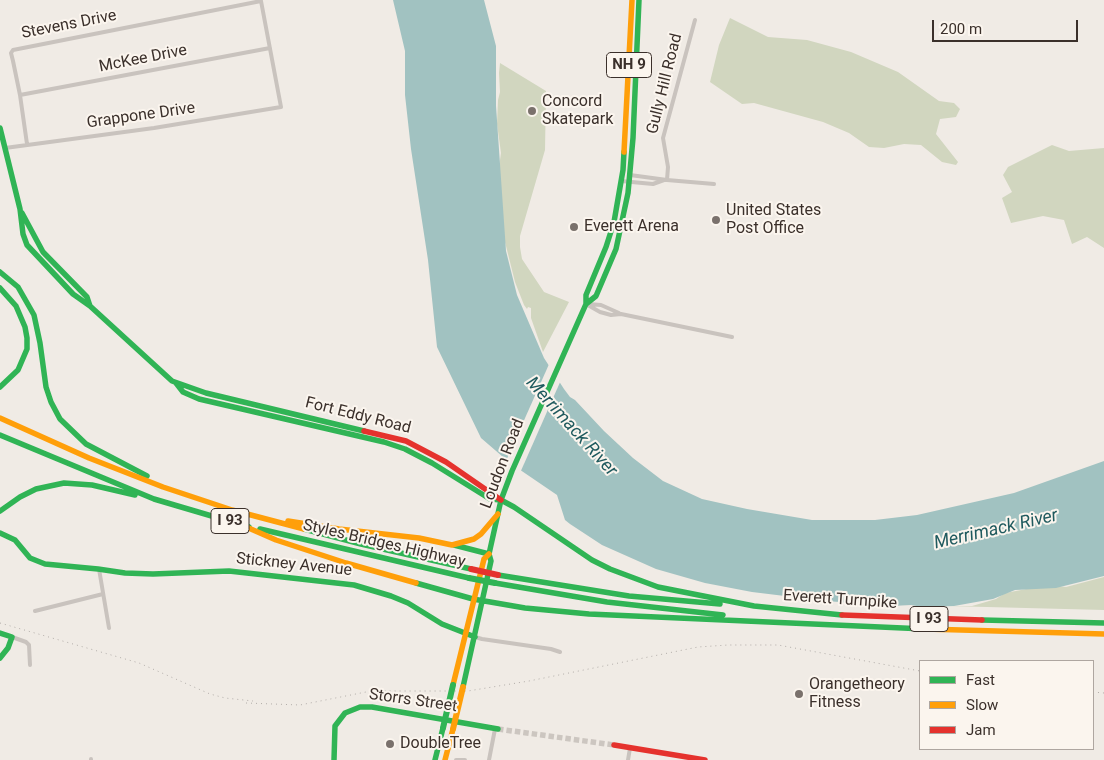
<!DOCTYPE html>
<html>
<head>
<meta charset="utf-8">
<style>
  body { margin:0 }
  #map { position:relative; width:1104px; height:760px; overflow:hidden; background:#f0ebe5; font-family:Roboto,sans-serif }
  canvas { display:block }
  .legend { position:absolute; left:919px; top:660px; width:175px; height:90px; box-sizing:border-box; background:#fbf5ee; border:1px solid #aea6a0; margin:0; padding:6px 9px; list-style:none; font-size:15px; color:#3b302b }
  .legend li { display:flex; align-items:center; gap:10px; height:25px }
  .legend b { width:25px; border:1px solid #aea6a0 }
  .scale { position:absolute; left:932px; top:20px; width:146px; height:22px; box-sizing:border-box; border:2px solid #3b302b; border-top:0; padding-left:6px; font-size:15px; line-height:18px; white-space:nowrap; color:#3b302b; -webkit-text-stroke:4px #fbf5ee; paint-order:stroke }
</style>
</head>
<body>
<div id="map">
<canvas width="1104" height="760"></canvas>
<ul class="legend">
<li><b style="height:6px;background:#30b455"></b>Fast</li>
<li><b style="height:6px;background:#ff9f0a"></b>Slow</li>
<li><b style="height:6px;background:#e5322d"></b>Jam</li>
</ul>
<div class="scale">200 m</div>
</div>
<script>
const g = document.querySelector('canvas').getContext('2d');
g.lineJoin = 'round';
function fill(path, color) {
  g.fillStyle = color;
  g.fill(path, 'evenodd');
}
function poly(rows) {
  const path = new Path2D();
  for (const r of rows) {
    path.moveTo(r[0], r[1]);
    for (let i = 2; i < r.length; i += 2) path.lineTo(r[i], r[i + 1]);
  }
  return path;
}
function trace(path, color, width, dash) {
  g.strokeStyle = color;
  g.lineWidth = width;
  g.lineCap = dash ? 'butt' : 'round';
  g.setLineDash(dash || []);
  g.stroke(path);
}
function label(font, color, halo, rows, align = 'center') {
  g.font = font + ' Roboto,sans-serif';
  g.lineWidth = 4;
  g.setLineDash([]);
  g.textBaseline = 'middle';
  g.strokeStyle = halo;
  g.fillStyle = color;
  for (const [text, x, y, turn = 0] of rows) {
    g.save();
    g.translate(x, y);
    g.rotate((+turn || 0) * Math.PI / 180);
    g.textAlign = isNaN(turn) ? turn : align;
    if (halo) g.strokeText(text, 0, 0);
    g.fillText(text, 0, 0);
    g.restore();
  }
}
const green = poly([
  [730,18,768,37,807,40,851,52,898,72,939,101,954,103,960,109,956,117,940,119,936,134,958,162,956,165,942,162,921,145,904,144,884,148,869,147,849,133,823,122,754,103,742,104,710,82,719,45],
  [500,63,546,91,545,150,520,236,520,247,522,259,544,292,569,302,543,352,531,318,531,308,528,307,527,309,524,305,515,282,502,230,499,167,501,153,497,124,498,100,500,92,499,73],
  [1052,145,1069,151,1104,148,1104,248,1087,237,1072,244,1064,220,1043,216,1011,223,1002,198,1012,192,1003,175,1008,167],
  [1104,577,1104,610,948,606,972,606,996,599,1005,593,1048,585,1066,587]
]);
const water = poly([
  [393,0,484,0,496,46,496,106,506,251,517,295,544,358,564,389,570,397,575,400,604,431,633,458,663,481,702,499,747,509,812,520,875,520,917,515,1014,493,1104,461,1104,576,1056,588,1015,590,993,599,954,606,922,607,911,605,892,606,826,601,752,592,705,583,656,569,602,545,570,524,565,520,557,495,510,463,481,438,437,347,428,260,411,149,405,95,405,51]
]);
const pier = poly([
  [550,362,561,380,520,473,505,463]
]);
const secondaryTunnel = poly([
  [498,729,614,745]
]);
const street = poly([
  [20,95,270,48],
  [5,148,154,128,281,107,261,1,13,50,11,53,13,61,20,95,27,144],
  [630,175,667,180,714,184],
  [667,180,668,167,663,138,695,20],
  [621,181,653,184,664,180],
  [586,304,600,312,611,315,621,314,732,337],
  [588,304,601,305,619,313],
  [99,569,109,628],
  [35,611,103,594],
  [12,637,26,642,29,645,30,665],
  [475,637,482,639,551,649,560,652],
  [91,760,91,759],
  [456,760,465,760],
  [489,760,495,729],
  [628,760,630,748]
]);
const fast = poly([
  [0,128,20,209,23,234,27,245,73,294,90,306,172,381,206,393,364,431],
  [22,213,43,252,87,297,90,306],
  [0,272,18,287,34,315,40,343,46,387,51,402,60,419,86,444,147,476],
  [0,288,16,306,25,327,27,338,27,349,18,370,0,387],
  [586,304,596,296,616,249,628,193,633,138,639,0],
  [176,383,183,392,199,399,384,442,405,449,432,463,490,499,501,500],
  [0,435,154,499,249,527],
  [501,500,514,507,592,560,610,569,658,587,754,606,842,615],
  [0,511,20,497,36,489,64,483,92,485,135,495],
  [260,529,469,578],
  [304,529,361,544,471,569],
  [0,533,15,540,30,558,45,564,98,569],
  [454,545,489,554],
  [98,569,125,573,153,574,229,571,354,585,391,596,408,603,442,624,475,637],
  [498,575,629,596,720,604],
  [416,583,473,599,525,608,589,614,925,629],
  [495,583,607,602,723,615],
  [982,620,1104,623],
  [0,633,12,637,8,648,0,658],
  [463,687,491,561,489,554,501,500,512,471,586,304,586,295,606,247,614,222,623,170,624,152],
  [334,760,335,726,345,713,360,707,372,707,498,729],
  [435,760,443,728]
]);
const slow = poly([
  [624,152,632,0],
  [0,418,89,458,163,487,232,510,304,529],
  [288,521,339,529,419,538,452,545,474,539,481,534,498,514],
  [244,526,276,540,346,563,416,583],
  [925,629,1104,634],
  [453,685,484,559,489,554],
  [445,760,453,729]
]);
const jam = poly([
  [364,431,406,441,446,462,501,500],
  [842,615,982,620],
  [614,745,705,760]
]);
const rail = poly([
  [0,623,139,663,210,694,225,698,253,701],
  [1093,692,1104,693],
  [246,703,300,705,371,691,468,691,529,681,698,647,728,645,778,645,920,671]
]);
const fastBridge = poly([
  [469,578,495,583],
  [443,728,453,685]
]);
const slowBridge = poly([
  [453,729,463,687]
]);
const jamBridge = poly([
  [471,569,498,575]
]);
const markers = [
  [532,111,5,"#7a716c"],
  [716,220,5,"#7a716c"],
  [574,227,5,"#7a716c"],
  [799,694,5,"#7a716c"],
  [390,744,5,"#7a716c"]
];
const shields = [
  [629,65,45],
  [230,521,38],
  [929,619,38]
];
const shieldNames = [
  ["NH 9",629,65],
  ["I 93",230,521],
  ["I 93",929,619]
];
const streetNames = [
  ["Stevens Drive",69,25,-11],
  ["McKee Drive",143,59,-11],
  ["Gully Hill Road",665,84,-76],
  ["Grappone Drive",141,116,-8],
  ["Fort Eddy Road",358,416,14],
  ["Loudon Road",503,464,-69],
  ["Styles Bridges Highway",384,544,13],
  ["Stickney Avenue",294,565,6],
  ["Everett Turnpike",840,600,4],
  ["Storrs Street",413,701,8]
];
const poiNames = [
  ["Concord",542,102],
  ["Skatepark",542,120],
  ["United States",726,211],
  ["Post Office",726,229],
  ["Everett Arena",584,227],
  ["Orangetheory",809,685],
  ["Fitness",809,703],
  ["DoubleTree",400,744]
];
const waterNames = [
  ["Merrimack River",571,427,48],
  ["Merrimack River",996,530,-13]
];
fill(green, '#d1d6bf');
fill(water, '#a1c2c1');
fill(pier, '#f0ebe5');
trace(secondaryTunnel, '#ccc6c0', 5.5, [5.5, 3]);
trace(street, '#c9c3be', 4);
trace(fast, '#30b455', 5.5);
trace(slow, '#ff9f0a', 5.5);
trace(jam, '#e5322d', 5.5);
trace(rail, '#b1aca8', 1, [1, 4]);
trace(fastBridge, '#30b455', 6);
trace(slowBridge, '#ff9f0a', 6);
trace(jamBridge, '#e5322d', 6);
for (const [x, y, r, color] of markers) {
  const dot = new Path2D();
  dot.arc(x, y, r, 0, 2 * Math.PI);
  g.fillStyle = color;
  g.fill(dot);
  trace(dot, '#fbf5ee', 2);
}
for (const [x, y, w] of shields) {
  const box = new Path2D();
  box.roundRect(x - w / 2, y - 12.5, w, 25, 4);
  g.fillStyle = '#fbf5ee';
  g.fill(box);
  trace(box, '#3b302b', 1);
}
label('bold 15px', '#3b302b', null, shieldNames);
label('16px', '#3b302b', '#fbf5ee', streetNames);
label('16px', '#3b302b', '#fbf5ee', poiNames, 'left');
label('italic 18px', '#1f5a5e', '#fbf5ee', waterNames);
</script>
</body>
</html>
